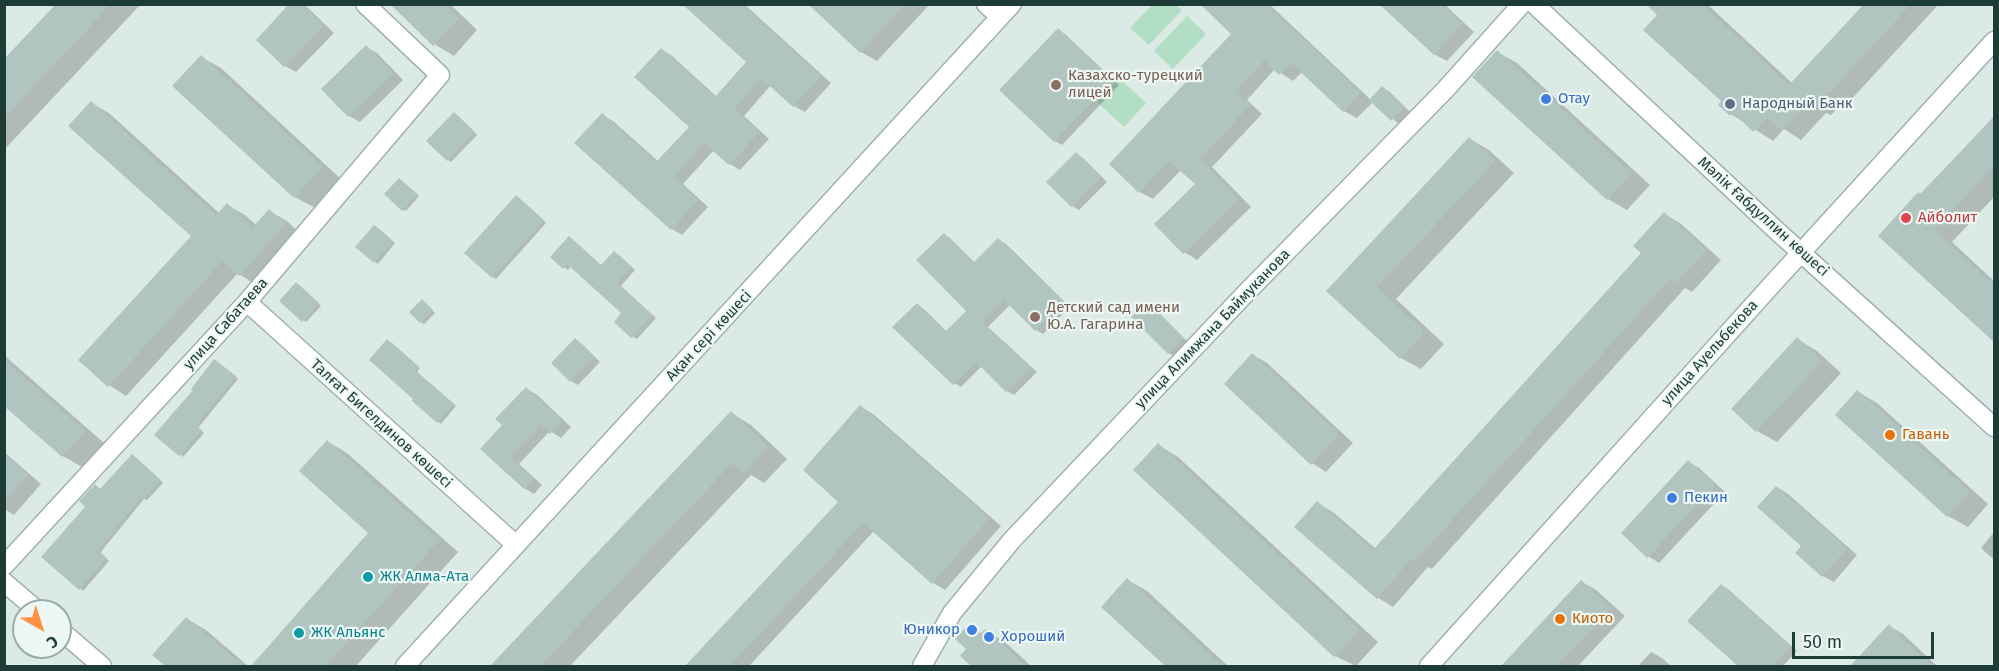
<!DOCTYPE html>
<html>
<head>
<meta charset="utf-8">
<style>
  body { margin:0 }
  #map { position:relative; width:1999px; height:671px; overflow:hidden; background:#dceae6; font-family:"Fira Sans",sans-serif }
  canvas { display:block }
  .frame { position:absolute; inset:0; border:6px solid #1d3b37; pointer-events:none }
  .north { position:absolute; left:12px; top:599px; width:60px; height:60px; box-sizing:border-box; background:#edf7f3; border:2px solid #9aaca8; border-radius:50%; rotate:141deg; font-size:16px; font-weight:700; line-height:24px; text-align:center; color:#1d3b37 }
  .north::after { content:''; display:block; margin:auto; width:21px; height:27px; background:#ff9145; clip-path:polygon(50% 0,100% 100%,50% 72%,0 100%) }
  .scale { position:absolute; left:1792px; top:632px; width:142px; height:27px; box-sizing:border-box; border:3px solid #1d3b37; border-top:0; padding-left:8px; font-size:18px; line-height:21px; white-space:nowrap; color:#1d3b37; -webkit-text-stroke:4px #edf7f3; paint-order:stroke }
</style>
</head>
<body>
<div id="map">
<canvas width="1999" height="671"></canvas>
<div class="frame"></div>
<div class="north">С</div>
<div class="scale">50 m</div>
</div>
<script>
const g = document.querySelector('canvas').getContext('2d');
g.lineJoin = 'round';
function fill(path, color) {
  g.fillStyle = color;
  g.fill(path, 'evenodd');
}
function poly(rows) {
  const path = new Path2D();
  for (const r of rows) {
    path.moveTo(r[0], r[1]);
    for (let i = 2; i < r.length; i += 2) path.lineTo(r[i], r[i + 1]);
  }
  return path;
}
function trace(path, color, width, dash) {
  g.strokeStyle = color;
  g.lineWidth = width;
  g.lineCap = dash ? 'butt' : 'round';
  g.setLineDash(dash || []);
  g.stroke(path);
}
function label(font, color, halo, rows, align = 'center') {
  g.font = font + ' "Fira Sans",sans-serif';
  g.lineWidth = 4.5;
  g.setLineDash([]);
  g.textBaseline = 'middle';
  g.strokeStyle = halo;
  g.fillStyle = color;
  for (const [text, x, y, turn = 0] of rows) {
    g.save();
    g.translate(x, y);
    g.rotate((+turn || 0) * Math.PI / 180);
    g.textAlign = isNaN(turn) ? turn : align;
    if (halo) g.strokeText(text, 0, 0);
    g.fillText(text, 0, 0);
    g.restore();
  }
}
const green = poly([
  [1152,5,1176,5,1182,10,1149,45,1130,28],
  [1187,16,1206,34,1173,69,1154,51],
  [1119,78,1146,103,1124,127,1097,102]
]);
const shadow = poly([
  [58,4,141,4,4,150,4,61],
  [291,4,306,6,334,33,296,72,285,66,258,39],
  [392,4,450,4,477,30,454,56,434,44],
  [684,4,744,4,831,83,805,112,794,106,771,85,744,116,769,139,740,170,730,164,714,150,683,184,708,207,682,235,672,229,602,115,613,121,659,162,691,127,661,49,672,56,717,97,748,62],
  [810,4,930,4,877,61,861,52],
  [1203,4,1269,4,1371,100,1383,88,1390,92,1410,112,1399,124,1373,102,1357,118,1344,111,1302,72,1293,81,1275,69,1247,100,1262,114,1212,167,1251,207,1197,260,1184,252,1197,184,1181,170,1153,199,1140,192,1233,34],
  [1381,4,1444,4,1474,32,1447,61,1434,54],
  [1648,4,1707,4,1792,83,1866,4,1939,4,1847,104,1844,102,1831,115,1826,113,1801,140,1784,129,1773,141,1731,114,1659,15],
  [1058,30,1065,34,1119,85,1062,145,1055,141],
  [366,47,377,53,403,80,360,122,349,116],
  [1497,52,1517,63,1650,185,1627,210,1608,199],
  [201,57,221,68,342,180,315,208,295,197,174,86],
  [91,103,109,113,219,213,227,205,245,215,256,225,269,211,287,221,303,236,257,286,238,273,126,396,109,385,193,236],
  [457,115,477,135,451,162,448,160],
  [1994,117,1994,197,1952,242,1994,281,1994,341,1880,236],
  [1470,139,1489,150,1514,173,1396,299,1444,344,1421,369,1401,358,1329,291],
  [1076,154,1083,158,1107,182,1079,210,1072,206,1048,182],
  [402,181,419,196,406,211,403,210],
  [519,199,546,223,496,279,493,277],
  [1664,214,1680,223,1721,260,1692,292,1685,288,1432,569,1428,567,1393,607,1377,597,1317,503,1333,512,1376,549,1643,253],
  [378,228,395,243,378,264,375,262],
  [944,234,951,239,975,263,999,240,1006,244,1070,307,1043,334,1036,330,1011,304,988,327,1037,372,1014,395,1007,391,982,366,961,387,954,383,917,305,924,309,947,332,968,311],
  [573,240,602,266,619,255,635,270,621,286,656,318,637,339,632,336,624,313,571,266,568,270,564,267],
  [299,286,321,306,306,322,303,320],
  [425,303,435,313,424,324,421,322],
  [1146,303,1153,307,1189,343,1176,357,1169,353],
  [1797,339,1817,351,1841,373,1777,442,1757,431,1733,409],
  [575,340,582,344,600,362,578,385,571,381],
  [391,342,420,368,417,372,456,406,441,424,438,422],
  [4,355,104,443,82,467,63,456,4,404],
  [1253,355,1267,363,1353,443,1326,472,1312,463],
  [218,363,238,379,198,428,204,433,183,457,157,435],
  [526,389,536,394,571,427,561,438,550,431,519,464,542,485,534,494,524,488,482,449,504,425],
  [1858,392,1877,403,1988,504,1968,527,1948,516],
  [861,407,873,414,1001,526,945,590,932,582,874,531,749,666,687,666,841,502],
  [731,413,751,425,787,459,764,483,751,475,570,666,492,666],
  [328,442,347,453,458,552,356,666,253,666,370,533],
  [1158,445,1178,457,1378,642,1356,666,1335,656,1135,470],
  [4,452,41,484,14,515,4,509],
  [135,457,163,483,147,500,144,499,100,553,109,561,83,591,43,556,101,490],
  [1689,462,1699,468,1725,492,1659,563,1648,556],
  [1777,487,1788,494,1857,555,1834,582,1823,576,1803,546],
  [1994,532,1994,560,1981,548],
  [1128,580,1147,591,1228,666,1167,666,1103,607],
  [1582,582,1596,590,1625,616,1578,666,1503,666],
  [1721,585,1728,589,1797,651,1783,666,1741,666,1689,621],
  [187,619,206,630,248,666,167,666,154,655],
  [1889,626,1903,634,1937,666,1852,666],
  [969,627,982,634,985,630,1005,642,1031,666,974,666,962,656,968,649],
  [1651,652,1662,658,1671,666,1638,666]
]);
const building = poly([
  [56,4,111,4,4,118,4,59],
  [289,4,302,4,324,26,284,67,256,40],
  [390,4,444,4,459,18,433,46],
  [682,4,742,4,821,76,793,107,761,78,734,109,759,132,729,165,704,143,673,177,698,200,671,230,574,143,602,113,656,162,689,127,634,77,661,48,715,97,746,62],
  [808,4,906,4,860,53],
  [1200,4,1266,4,1361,93,1343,112,1291,63,1279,75,1264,60,1235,92,1250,105,1200,159,1239,199,1183,254,1154,224,1195,184,1169,161,1139,193,1109,164,1231,34],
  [1379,4,1441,4,1462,24,1434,55],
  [1646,4,1702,4,1789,85,1864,4,1911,4,1828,94,1825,92,1812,106,1808,102,1782,130,1767,117,1753,132,1733,112,1730,116,1718,105,1721,101,1643,30,1657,15],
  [1058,28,1113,80,1054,142,999,90],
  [366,45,393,73,348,117,321,89],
  [1497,50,1631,173,1607,200,1472,77],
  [201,55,323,167,294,198,172,86],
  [1382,86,1404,107,1391,121,1369,100],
  [91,101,216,215,227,203,253,227,269,209,286,224,239,276,222,261,108,387,78,360,191,236,68,126],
  [454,112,475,132,447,161,426,141],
  [1995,115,1995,164,1934,230,1995,286,1995,343,1878,236,1918,192,1921,194],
  [1469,137,1495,161,1377,287,1425,332,1400,359,1326,291],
  [1076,152,1101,177,1071,207,1046,182],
  [399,178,417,194,402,211,384,194],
  [516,195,544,220,492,278,464,253],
  [1664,212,1706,250,1675,284,1670,279,1415,561,1412,558,1377,599,1294,527,1317,501,1373,550,1641,253,1633,246],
  [374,225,393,241,374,263,355,247],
  [944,233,973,263,998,238,1064,302,1035,331,1004,300,982,322,1031,368,1006,392,976,362,953,385,892,327,917,303,946,331,966,311,916,260],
  [569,236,601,265,614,251,632,267,617,283,652,315,631,338,614,322,621,313,567,264,563,269,550,257],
  [296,282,319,303,302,322,279,301],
  [422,299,433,310,420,323,409,312],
  [1146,301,1183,338,1168,354,1131,317],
  [1797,337,1822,361,1756,432,1731,409],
  [575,338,594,357,570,382,551,363],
  [387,339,418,366,415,370,454,404,437,423,412,401,413,399,369,360],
  [1252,353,1339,434,1311,465,1224,384],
  [214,359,236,376,196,426,202,430,179,456,154,435,193,390,191,389],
  [4,360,85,431,62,457,4,406],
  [526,387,562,421,550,434,541,425,510,458,533,479,524,489,480,449,502,425,495,419],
  [1857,390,1970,492,1947,517,1835,415],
  [860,405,989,518,932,584,863,523,730,666,685,666,838,502,803,470],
  [731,411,768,447,744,473,732,463,540,666,490,666],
  [327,440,439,540,326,666,251,666,368,533,299,471],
  [1158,443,1360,630,1334,657,1133,470],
  [4,454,28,475,4,501],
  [132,454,161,480,143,500,141,498,98,550,107,558,79,590,41,557,85,507,79,501,95,484,100,489],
  [1688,460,1715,485,1647,558,1621,533],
  [1776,486,1847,548,1822,577,1795,553,1801,546,1757,507],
  [1127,578,1222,666,1165,666,1101,607],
  [1581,580,1611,608,1557,666,1501,666],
  [1721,584,1791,646,1772,666,1738,666,1687,621],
  [186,617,243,666,165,666,152,655],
  [1889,624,1907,643,1933,666,1850,666],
  [968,625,979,635,985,629,1026,666,971,666,960,656,966,649,955,639]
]);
const minor = poly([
  [986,4,1000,17],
  [1534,4,1777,231,1994,427],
  [247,302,516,545],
  [4,566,247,302,440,75,365,4],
  [4,582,38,611],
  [60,630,102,666],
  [405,666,1012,4],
  [922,666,952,613,1012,540,1245,294,1445,90,1522,4],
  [1429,666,1767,290,1994,41]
]);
const markers = [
  [1056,85,6,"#8d6e63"],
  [1546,99,6,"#3f7fe0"],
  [1730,104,6,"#5c6f8a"],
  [1906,218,6,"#e0444e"],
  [1035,317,6,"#8d6e63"],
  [1890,435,6,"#e8710a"],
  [1672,498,6,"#3f7fe0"],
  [368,577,6,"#0f9aa8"],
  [1560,619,6,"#e8710a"],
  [972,630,6,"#3f7fe0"],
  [299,633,6,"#0f9aa8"],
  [989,637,6,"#3f7fe0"]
];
const educationNames = [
  ["Казахско-турецкий",1068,76],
  ["лицей",1068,93],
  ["Детский сад имени",1047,308],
  ["Ю.А. Гагарина",1047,325]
];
const shopNames = [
  ["Отау",1558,99],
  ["Пекин",1684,498],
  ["Юникор",960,630,"right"],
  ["Хороший",1001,637]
];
const serviceNames = [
  ["Народный Банк",1742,104]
];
const streetNames = [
  ["Мәлік Ғабдуллин көшесі",1763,217,42],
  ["улица Сабатаева",226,324,-48],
  ["улица Алимжана Баймуканова",1213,329,-46],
  ["Ақан сері көшесі",709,336,-47],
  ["улица Ауельбекова",1710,353,-48],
  ["Талғат Бигелдинов көшесі",381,424,42]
];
const healthNames = [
  ["Айболит",1918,218]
];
const foodNames = [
  ["Гавань",1902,435],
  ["Киото",1572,619]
];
const cultureNames = [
  ["ЖК Алма-Ата",380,577],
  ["ЖК Альянс",311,633]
];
fill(green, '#b2dec5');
fill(shadow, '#0003');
fill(building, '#b1c5c0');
trace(minor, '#9fb2ae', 21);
trace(minor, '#fff', 18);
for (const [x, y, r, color] of markers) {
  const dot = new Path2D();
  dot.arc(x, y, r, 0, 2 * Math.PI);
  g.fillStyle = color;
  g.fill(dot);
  trace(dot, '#edf7f3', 2);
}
label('15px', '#785e54', '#edf7f3', educationNames, 'left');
label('15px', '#366cbe', '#edf7f3', shopNames, 'left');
label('15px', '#4e5e75', '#edf7f3', serviceNames, 'left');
label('15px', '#1d3b37', '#edf7f3', streetNames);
label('15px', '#be3a42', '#edf7f3', healthNames, 'left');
label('15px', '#c56008', '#edf7f3', foodNames, 'left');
label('15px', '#0d838f', '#edf7f3', cultureNames, 'left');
</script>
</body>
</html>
